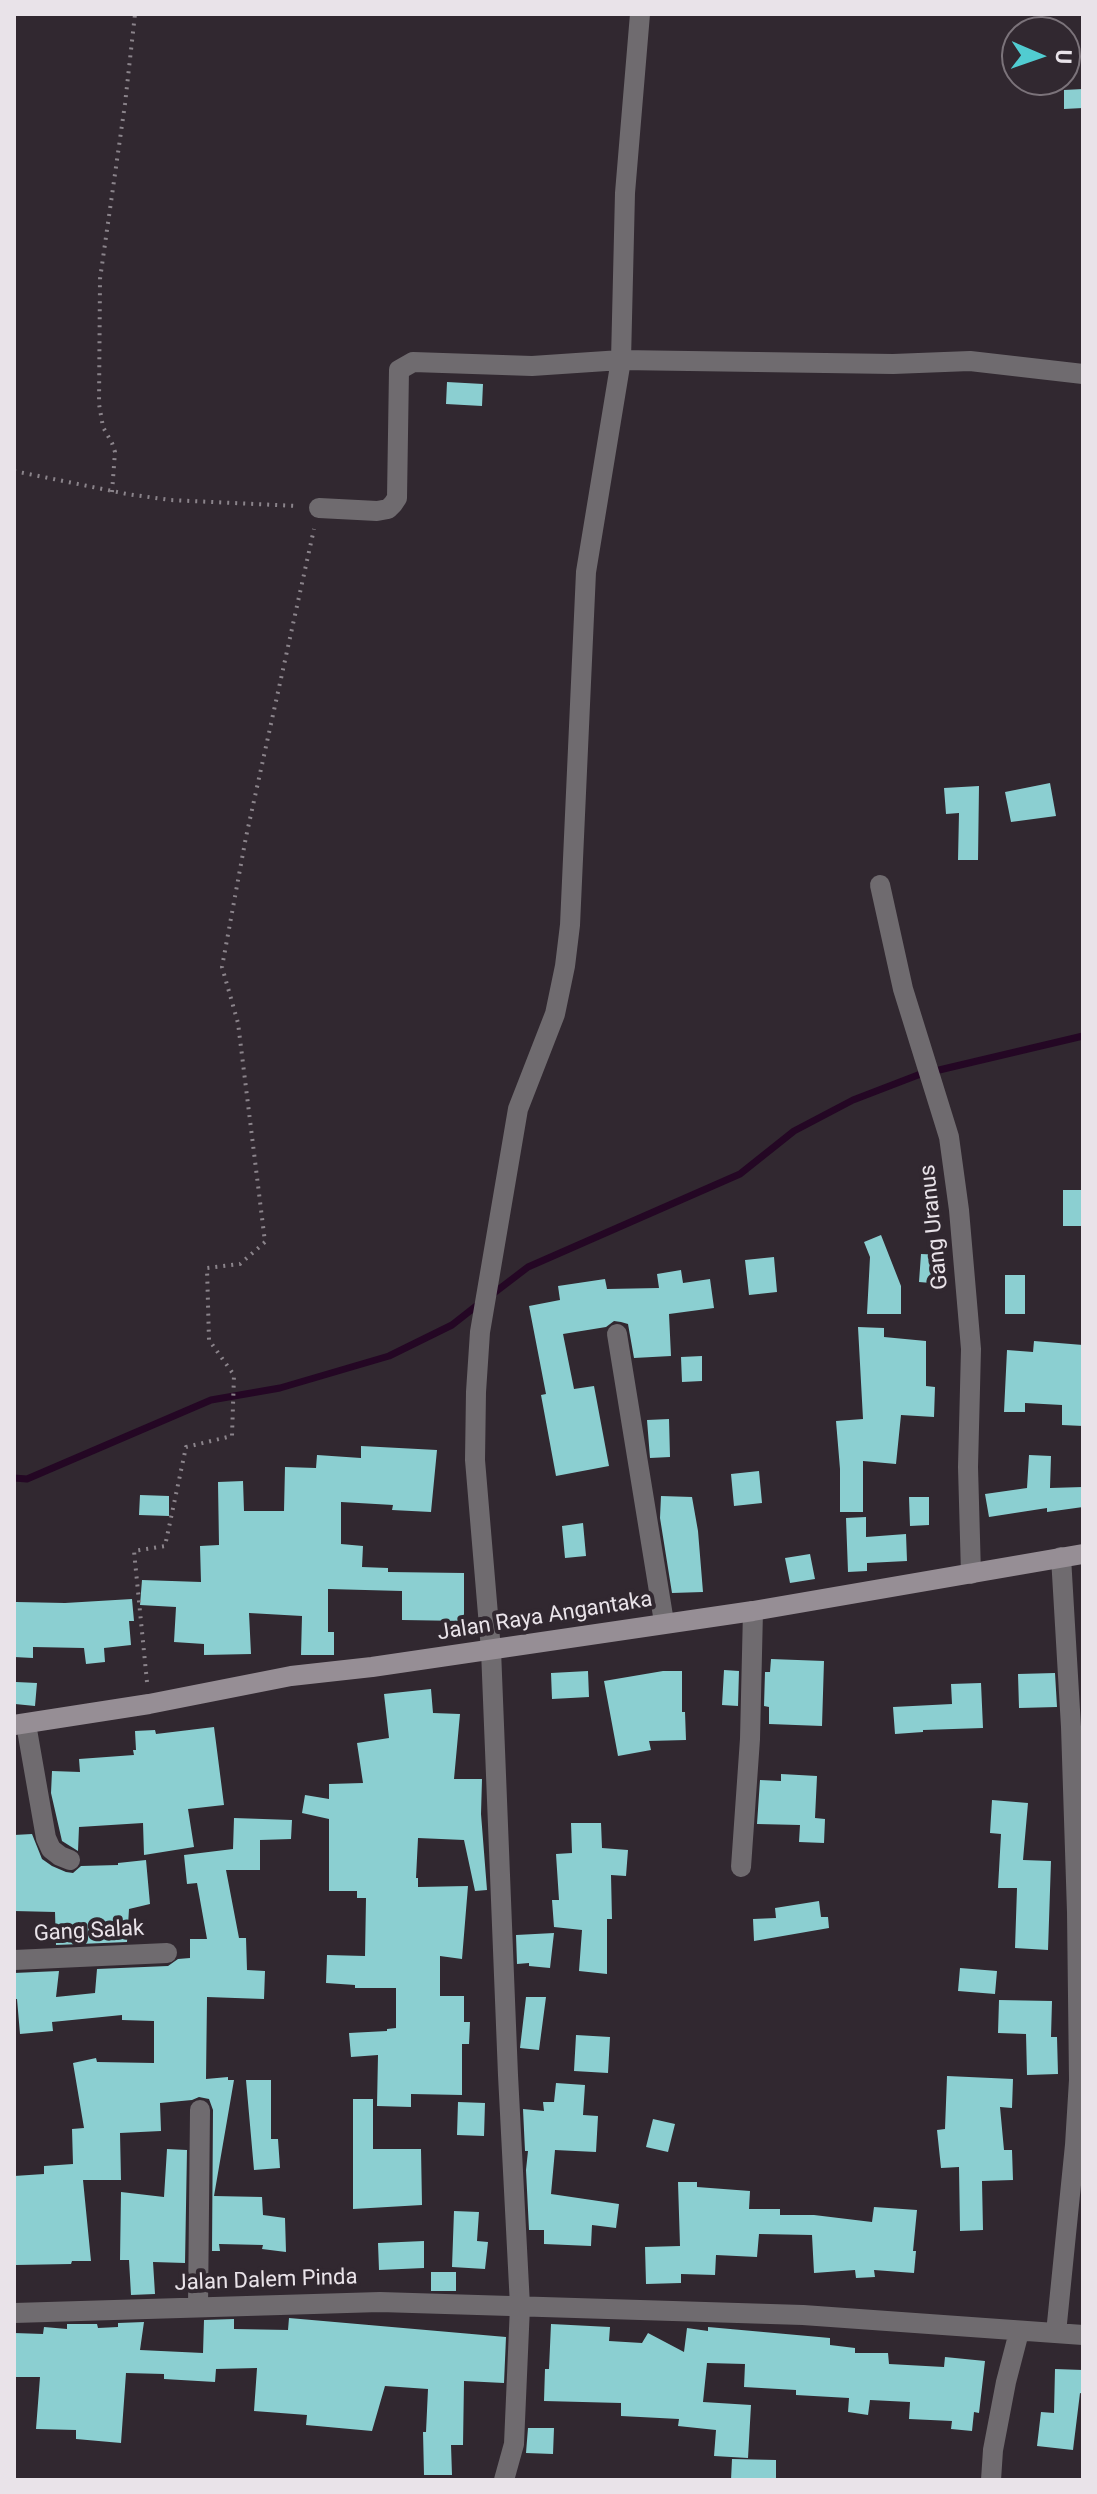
<!DOCTYPE html>
<html>
<head>
<meta charset="utf-8">
<style>
  body { margin:0 }
  #map { position:relative; width:1097px; height:2494px; overflow:hidden; background:#312830; font-family:Roboto,sans-serif }
  canvas { display:block }
  .frame { position:absolute; inset:0; border:16px solid #e9e3e9; pointer-events:none }
  .north { position:absolute; left:1001px; top:16px; width:80px; height:80px; box-sizing:border-box; background:#312830; border:2px solid #7b737a; border-radius:50%; rotate:92deg; font-size:22px; font-weight:700; line-height:32px; text-align:center; color:#e9e3e9 }
  .north::after { content:''; display:block; margin:auto; width:28px; height:36px; background:#51ccd1; clip-path:polygon(50% 0,100% 100%,50% 72%,0 100%) }
</style>
</head>
<body>
<div id="map">
<canvas width="1097" height="2494"></canvas>
<div class="frame"></div>
<div class="north">U</div>
</div>
<script>
const g = document.querySelector('canvas').getContext('2d');
g.lineJoin = 'round';
function poly(rows) {
  const path = new Path2D();
  for (const r of rows) {
    path.moveTo(r[0], r[1]);
    for (let i = 2; i < r.length; i += 2) path.lineTo(r[i], r[i + 1]);
  }
  return path;
}
function trace(path, color, width, dash) {
  g.strokeStyle = color;
  g.lineWidth = width;
  g.lineCap = dash ? 'butt' : 'round';
  g.setLineDash(dash || []);
  g.stroke(path);
}
function fill(path, color) {
  g.fillStyle = color;
  g.fill(path, 'evenodd');
}
function label(font, color, halo, rows, align = 'center') {
  g.font = font + ' Roboto,sans-serif';
  g.lineWidth = 8;
  g.setLineDash([]);
  g.textBaseline = 'middle';
  g.strokeStyle = halo;
  g.fillStyle = color;
  for (const [text, x, y, turn = 0] of rows) {
    g.save();
    g.translate(x, y);
    g.rotate((+turn || 0) * Math.PI / 180);
    g.textAlign = isNaN(turn) ? turn : align;
    if (halo) g.strokeText(text, 0, 0);
    g.fillText(text, 0, 0);
    g.restore();
  }
}
const stream = poly([
  [490,1296,528,1267,740,1174,794,1131,853,1100,918,1075,1083,1036],
  [14,1478,27,1479,211,1400,280,1388,389,1356,452,1325,480,1303]
]);
const building = poly([
  [1083,89,1083,108,1064,109,1064,90],
  [447,382,483,384,482,406,446,404],
  [1050,783,1056,816,1011,822,1005,792],
  [979,786,978,860,958,860,959,813,946,814,944,788],
  [1063,1190,1083,1190,1083,1226,1063,1226],
  [881,1235,901,1286,901,1314,867,1314,870,1257,864,1242],
  [921,1254,944,1255,943,1284,919,1282],
  [774,1257,777,1292,749,1295,745,1260],
  [681,1270,683,1283,710,1279,714,1308,669,1314,671,1356,634,1358,628,1324,621,1322,614,1321,606,1327,563,1334,574,1389,594,1386,609,1466,556,1476,541,1395,546,1394,529,1306,560,1300,558,1286,605,1279,607,1289,659,1288,657,1274],
  [1005,1275,1025,1275,1025,1314,1005,1314],
  [858,1327,884,1328,884,1337,926,1341,926,1386,935,1387,934,1417,901,1415,896,1464,863,1461,863,1512,840,1512,840,1469,836,1421,863,1419],
  [1034,1341,1083,1345,1083,1426,1062,1425,1062,1405,1025,1403,1025,1412,1004,1412,1007,1350,1033,1352],
  [702,1356,702,1381,682,1382,681,1357],
  [669,1419,670,1457,650,1458,647,1420],
  [361,1446,437,1450,431,1512,392,1510,393,1505,341,1502,341,1544,363,1546,362,1567,388,1568,388,1572,464,1573,464,1621,402,1620,402,1591,328,1589,328,1632,334,1632,334,1655,301,1655,302,1616,249,1613,251,1654,204,1655,204,1644,174,1642,176,1607,140,1605,142,1580,201,1582,200,1546,219,1545,218,1482,243,1481,244,1511,284,1511,285,1467,316,1468,317,1455,361,1458],
  [1029,1455,1051,1456,1050,1488,1083,1487,1083,1507,1047,1512,1047,1508,989,1517,985,1494,1027,1488],
  [759,1471,762,1503,734,1506,731,1474],
  [140,1495,169,1496,169,1516,139,1515],
  [661,1496,692,1497,698,1531,703,1592,672,1593,660,1518],
  [909,1497,929,1497,929,1525,910,1526],
  [866,1517,866,1537,906,1534,907,1561,867,1563,867,1571,848,1572,846,1518],
  [583,1523,586,1556,565,1558,562,1526],
  [810,1554,815,1579,790,1583,785,1558],
  [132,1599,134,1621,129,1621,131,1645,104,1648,105,1662,86,1664,84,1648,33,1647,33,1658,14,1657,16,1602,65,1603],
  [771,1659,824,1661,822,1726,769,1724,769,1707,764,1706,765,1672,770,1672],
  [724,1670,739,1671,738,1706,722,1705],
  [588,1671,589,1697,552,1699,551,1673],
  [663,1671,682,1671,682,1712,685,1712,686,1740,649,1741,651,1750,618,1756,604,1681],
  [1055,1673,1057,1707,1019,1708,1018,1674],
  [16,1682,37,1683,35,1706,15,1704],
  [981,1683,983,1728,923,1730,923,1732,895,1734,893,1707,952,1704,951,1684],
  [431,1689,433,1713,460,1714,454,1779,482,1779,481,1814,487,1890,475,1891,464,1840,418,1838,416,1878,418,1878,418,1887,468,1886,462,1959,440,1956,440,1996,464,1996,464,2022,470,2022,469,2044,462,2044,462,2095,411,2094,411,2107,377,2106,378,2055,351,2057,349,2033,387,2031,387,2029,396,2028,396,1988,355,1988,355,1985,326,1983,327,1955,365,1956,366,1898,357,1898,357,1891,329,1891,329,1819,302,1813,305,1795,329,1799,329,1784,363,1783,357,1743,389,1738,384,1694],
  [214,1727,224,1805,188,1809,194,1847,144,1855,143,1823,79,1827,78,1851,62,1841,51,1793,52,1771,80,1772,79,1759,134,1755,133,1750,136,1750,135,1731,155,1730,156,1734],
  [781,1774,817,1776,815,1818,825,1819,824,1843,799,1842,800,1825,757,1824,760,1780,781,1781],
  [992,1800,1028,1803,1023,1860,1051,1861,1048,1950,1015,1948,1017,1888,998,1888,1001,1834,990,1833],
  [234,1818,292,1820,291,1839,260,1840,260,1870,226,1870,239,1938,246,1938,247,1970,265,1971,264,1999,207,1997,206,2079,228,2077,228,2080,234,2080,214,2196,262,2197,263,2215,285,2218,286,2252,262,2249,263,2245,219,2244,220,2251,212,2251,213,2110,209,2099,199,2097,192,2100,160,2103,161,2131,120,2133,121,2180,83,2180,91,2261,72,2261,71,2264,15,2265,14,2218,16,2218,14,2176,44,2174,44,2166,73,2164,72,2129,84,2128,73,2063,96,2058,97,2062,154,2063,154,2021,122,2020,122,2015,52,2022,53,2031,20,2034,17,1999,14,1999,14,1973,59,1971,56,1997,95,1993,97,1969,168,1966,178,1959,190,1958,190,1939,207,1939,197,1883,187,1884,184,1855,233,1849],
  [571,1823,601,1823,602,1848,628,1850,626,1876,611,1875,612,1919,607,1919,607,1974,579,1971,582,1930,554,1927,552,1900,559,1900,556,1854,572,1853],
  [32,1834,42,1859,52,1866,66,1872,73,1873,81,1866,118,1865,118,1863,146,1860,150,1904,129,1909,127,1942,56,1945,55,1912,14,1911,14,1835],
  [819,1901,821,1917,828,1917,829,1928,754,1941,753,1919,776,1918,775,1908],
  [554,1933,550,1968,529,1966,529,1963,517,1964,516,1935],
  [960,1968,997,1971,995,1994,958,1991],
  [526,1997,546,1997,539,2050,520,2048],
  [999,2000,1052,2001,1051,2037,1057,2037,1058,2074,1027,2075,1026,2034,998,2033],
  [576,2035,610,2037,608,2073,574,2071],
  [947,2076,1013,2079,1012,2108,1000,2107,1004,2150,1012,2150,1013,2180,982,2181,983,2230,960,2231,959,2167,941,2168,937,2130,945,2129],
  [246,2080,271,2080,271,2139,278,2139,280,2168,254,2170],
  [556,2083,585,2085,583,2115,598,2116,596,2152,555,2150,551,2194,619,2204,616,2228,592,2225,591,2246,544,2244,544,2230,529,2230,526,2170,528,2151,525,2151,523,2109,544,2111,543,2102,554,2102],
  [353,2099,373,2099,373,2149,421,2149,422,2205,353,2209],
  [458,2102,485,2103,484,2136,457,2135],
  [653,2119,675,2124,668,2152,646,2147],
  [167,2149,187,2150,185,2263,153,2262,155,2294,131,2295,129,2260,120,2260,121,2192,164,2197],
  [678,2182,697,2182,697,2187,750,2191,749,2209,780,2209,780,2215,814,2215,872,2222,874,2207,917,2210,913,2251,916,2251,914,2273,874,2270,875,2277,856,2278,855,2270,814,2273,812,2235,759,2234,757,2257,716,2255,715,2275,681,2274,681,2283,646,2284,645,2247,680,2246],
  [454,2211,479,2212,477,2241,488,2242,485,2269,452,2267],
  [424,2241,424,2268,379,2270,378,2243],
  [431,2272,456,2272,456,2291,431,2291],
  [289,2318,506,2337,504,2383,464,2381,463,2445,451,2445,452,2475,424,2475,423,2432,426,2432,428,2389,385,2386,372,2431,306,2425,307,2415,254,2411,257,2368,216,2369,215,2382,164,2379,164,2374,126,2373,121,2443,76,2439,76,2430,36,2429,40,2377,14,2377,14,2333,43,2334,44,2327,67,2329,67,2324,97,2324,98,2328,118,2327,118,2323,144,2322,140,2350,203,2353,204,2320,234,2319,234,2329,288,2330],
  [551,2324,610,2327,609,2341,642,2343,648,2333,684,2352,687,2328,708,2331,708,2327,830,2338,830,2345,855,2348,855,2353,888,2353,889,2364,944,2367,945,2357,985,2361,979,2413,974,2412,972,2431,951,2429,952,2421,909,2419,910,2402,870,2400,868,2415,848,2412,849,2398,796,2395,796,2390,744,2387,745,2364,707,2363,703,2402,751,2405,748,2458,714,2456,716,2430,678,2426,679,2419,621,2416,621,2403,544,2401,545,2369,549,2369],
  [1055,2369,1083,2370,1083,2394,1080,2393,1073,2450,1037,2446,1041,2412,1054,2413],
  [528,2428,554,2428,553,2454,526,2453],
  [732,2459,776,2460,776,2480,731,2480]
]);
const path = poly([
  [14,471,127,494,170,500,297,506],
  [112,492,115,452,112,443,103,427,99,404,100,279,125,104,135,14],
  [147,1682,134,1551,165,1546,186,1447,232,1436,234,1375,209,1340,207,1268,240,1264,265,1242,238,1023,222,967,246,837,314,529]
]);
const minor = poly([
  [319,508,377,511,388,509,393,504,397,498,399,370,413,362,532,366,621,360,893,364,970,361,1083,374],
  [880,885,903,989,949,1137,959,1210,971,1349,968,1467,971,1574],
  [617,1334,664,1622],
  [26,1724,46,1838,51,1849,60,1856,70,1860],
  [741,1867,750,1739,753,1611],
  [14,1960,167,1953],
  [198,2307,200,2110],
  [14,2313,380,2302,803,2315,1083,2335],
  [1056,2333,1075,2145,1079,2080,1077,1912,1071,1727,1061,1557],
  [504,2480,514,2444,520,2306,508,2075,491,1650,475,1460,476,1392,480,1332,518,1109,555,1014,565,966,570,925,586,572,621,360,625,193,640,14],
  [991,2480,993,2450,1006,2382,1019,2332]
]);
const secondary = poly([
  [14,1725,149,1704,291,1676,372,1667,753,1611,1083,1554]
]);
const streetNames = [
  ["Gang Uranus",935,1227,-96],
  ["Jalan Raya Angantaka",545,1617,-9],
  ["Gang Salak",89,1932,-3],
  ["Jalan Dalem Pinda",266,2281,-2]
];
trace(stream, '#240724', 7);
fill(building, '#8bcfd1');
trace(path, '#8b848b', 4, [2, 6]);
trace(minor, '#6f6b6f', 20);
trace(secondary, '#968e95', 20);
label('22px', '#e9e3e9', '#312830', streetNames);
</script>
</body>
</html>
